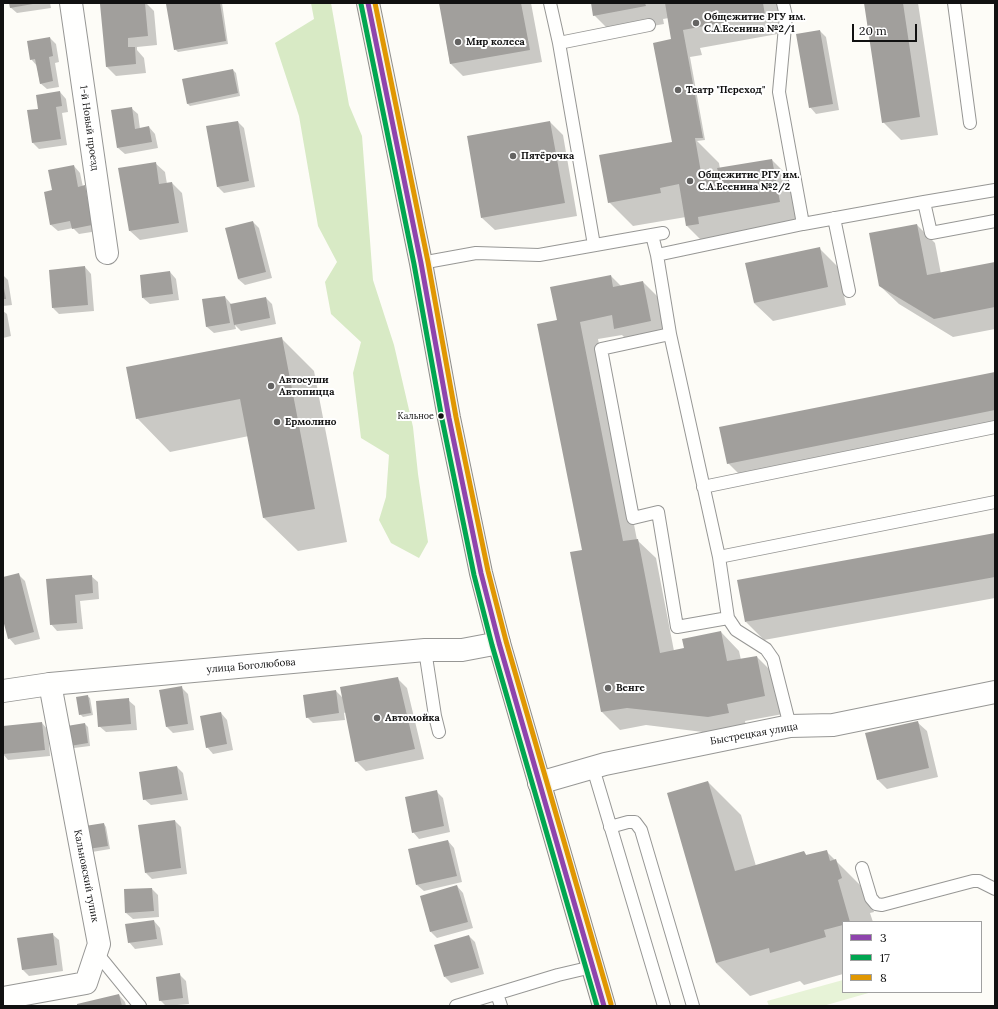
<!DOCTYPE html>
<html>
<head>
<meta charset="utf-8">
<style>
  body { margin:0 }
  #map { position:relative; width:998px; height:1009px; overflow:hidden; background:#fdfcf7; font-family:Lora,serif }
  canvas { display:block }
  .frame { position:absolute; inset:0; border:4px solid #111; pointer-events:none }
  .legend { position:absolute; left:842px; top:921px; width:140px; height:72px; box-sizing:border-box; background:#fff; border:1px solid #a0a0a0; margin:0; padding:5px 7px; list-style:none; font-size:12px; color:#111 }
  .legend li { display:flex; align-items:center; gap:8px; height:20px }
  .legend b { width:20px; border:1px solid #a0a0a0 }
  .scale { position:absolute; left:852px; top:24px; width:65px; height:18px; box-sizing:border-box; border:2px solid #111; border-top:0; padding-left:5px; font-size:12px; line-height:14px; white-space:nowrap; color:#111; -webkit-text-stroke:3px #fff; paint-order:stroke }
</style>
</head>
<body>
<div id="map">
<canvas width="998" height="1009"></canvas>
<div class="frame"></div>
<ul class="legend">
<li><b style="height:5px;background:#8e44ad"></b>3</li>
<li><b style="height:5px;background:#00a651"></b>17</li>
<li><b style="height:5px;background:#e09702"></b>8</li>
</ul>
<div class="scale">20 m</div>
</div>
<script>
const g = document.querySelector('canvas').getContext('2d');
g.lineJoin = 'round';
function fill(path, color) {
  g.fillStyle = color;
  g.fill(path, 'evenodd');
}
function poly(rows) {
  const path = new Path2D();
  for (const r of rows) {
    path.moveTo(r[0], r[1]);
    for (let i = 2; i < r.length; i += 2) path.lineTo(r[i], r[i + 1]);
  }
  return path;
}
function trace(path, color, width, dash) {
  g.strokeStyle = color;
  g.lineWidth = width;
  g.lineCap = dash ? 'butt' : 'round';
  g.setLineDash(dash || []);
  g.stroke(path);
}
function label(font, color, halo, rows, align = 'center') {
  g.font = font + ' Lora,serif';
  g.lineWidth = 4;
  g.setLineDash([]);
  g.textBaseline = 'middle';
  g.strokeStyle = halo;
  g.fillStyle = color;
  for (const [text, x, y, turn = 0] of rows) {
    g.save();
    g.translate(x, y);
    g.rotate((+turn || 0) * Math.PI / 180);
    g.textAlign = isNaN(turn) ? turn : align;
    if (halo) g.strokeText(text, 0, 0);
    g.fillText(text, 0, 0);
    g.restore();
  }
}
const green = poly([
  [843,980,843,992,872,992,823,1006,769,1006,767,1001]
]);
const forest = poly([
  [311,3,331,3,349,105,362,136,373,280,394,345,413,427,418,474,428,542,419,558,391,543,379,520,386,497,389,455,361,438,353,373,361,342,331,314,325,282,337,262,318,226,299,116,275,43,314,19]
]);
const shadow = poly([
  [10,3,50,3,51,8,17,13,10,7],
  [123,3,146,3,154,11,157,45,137,47,137,50,144,58,146,73,116,76,107,67],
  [180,3,222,3,228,44,178,52,175,49],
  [440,3,531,3,542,62,463,76,450,63],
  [592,3,778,3,783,33,700,48,702,55,690,57,705,140,697,141,719,163,720,169,772,160,796,184,804,226,721,241,722,248,711,250,687,226,686,217,633,226,609,202,673,143,674,40,669,18,663,19,664,24,612,33,594,15],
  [865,3,918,3,938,135,901,140,883,122],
  [820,31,826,37,839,110,816,114,810,107],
  [50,38,56,44,59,62,55,63,59,87,47,89,40,83,37,66,31,59],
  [233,70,236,73,240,96,190,106,187,103],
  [60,92,66,99,68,112,62,113,67,145,39,149,33,143,39,109],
  [131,108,138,114,140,129,149,127,155,134,158,148,125,154,118,148],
  [238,122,244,128,255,187,224,193,218,187],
  [550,122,563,135,577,216,495,230,482,218],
  [155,163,165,172,167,184,172,183,182,193,188,232,140,240,130,231],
  [74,166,80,173,83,187,84,186,91,193,98,231,79,234,73,228,58,231,51,225,54,191],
  [253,222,259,228,272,278,245,285,238,279],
  [917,225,935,243,941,274,995,263,995,329,953,337,899,304,880,286],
  [820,249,838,267,846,305,773,321,754,303],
  [85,267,91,274,94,311,59,314,53,308],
  [170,272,176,279,179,300,150,304,143,298],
  [3,275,8,280,12,305,3,306],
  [611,276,621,286,643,282,661,300,669,339,633,346,622,335,598,339,637,540,656,558,674,651,686,649,721,632,739,651,741,660,757,657,775,675,783,714,745,721,747,731,727,735,646,725,620,730,602,712,571,553,583,551,558,321],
  [225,297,232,305,266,298,272,304,276,324,241,331,235,325,236,329,214,333,207,327,203,300],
  [3,311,7,314,11,336,3,338],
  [281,338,314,371,347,542,298,551,264,518,249,436,170,452,137,418],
  [995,373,995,432,746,481,728,463],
  [995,534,995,598,764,640,746,622],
  [18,574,25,581,40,639,15,645,9,638,3,616,3,578],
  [91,576,98,582,99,599,80,601,83,629,57,631,51,624,47,580],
  [397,678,407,688,424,759,366,771,356,761,346,712,344,713,345,720,313,723,307,717,336,691,343,698],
  [181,687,188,694,194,730,173,733,167,727],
  [87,696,90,698,93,715,83,717,80,714],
  [128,700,135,706,137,730,106,732,99,726],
  [221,713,227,720,233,750,213,754,207,747],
  [917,722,927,731,938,777,887,789,878,780],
  [42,723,48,730,50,756,8,760,3,754,3,727],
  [85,724,88,727,90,746,74,748,71,745],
  [177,767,183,773,188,800,151,805,144,799],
  [708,782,741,815,756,866,804,852,807,856,826,851,869,894,874,912,870,913,873,922,843,922,843,974,804,985,800,981,750,996,716,963],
  [436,791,443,798,450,832,419,839,413,832],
  [175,821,181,827,187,874,152,879,146,873],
  [104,824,106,827,110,849,92,852,86,827],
  [448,841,454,848,462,882,424,891,417,885],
  [457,886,463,893,473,928,437,938,431,932],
  [152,889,158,895,159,917,133,919,126,913],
  [154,921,160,928,163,945,135,949,129,942],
  [52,934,59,940,63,971,29,976,22,969],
  [469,936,475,942,484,974,451,983,445,977],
  [179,974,186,981,189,1004,166,1006,160,1000],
  [119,995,125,1002,126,1006,78,1006]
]);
const building = poly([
  [9,3,33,3,33,4,10,8],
  [114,3,145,3,148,36,128,38,128,47,135,47,136,64,106,67,100,4],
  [174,3,220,3,226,41,174,50,166,4],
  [439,3,521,3,530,50,450,64],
  [591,3,645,3,646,6,593,16],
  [665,3,763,3,765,15,683,30,703,138,695,138,702,178,719,175,717,168,772,159,780,202,698,217,699,224,686,226,679,184,660,188,661,193,608,203,599,155,672,142,653,43,671,39],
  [864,3,903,3,920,117,882,123],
  [820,30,833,104,809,108,796,34],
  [50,37,53,56,49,57,53,81,40,84,35,59,30,60,27,41],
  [233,69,238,93,187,104,182,79],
  [60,91,62,106,56,107,61,139,32,143,27,110,38,109,36,95],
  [132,107,135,129,149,126,152,142,117,148,111,110],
  [238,121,249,181,217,187,206,126],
  [550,121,565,203,481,218,467,136],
  [156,162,159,184,172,182,179,223,129,231,118,168],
  [74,165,78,187,85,185,92,225,72,229,70,221,50,225,44,192,52,190,48,170],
  [253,221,266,272,238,279,225,228],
  [917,224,927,275,995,262,995,307,934,319,879,286,869,233],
  [820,247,828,287,754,303,745,263],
  [85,266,88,305,52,308,49,270],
  [170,271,173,294,142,298,140,275],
  [611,275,613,287,643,281,651,321,614,329,612,315,580,322,623,541,638,539,660,653,684,648,682,639,721,631,727,661,757,656,765,696,727,704,729,713,708,717,627,708,601,712,570,552,582,550,537,324,557,320,550,287],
  [3,283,6,299,3,299],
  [225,296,230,323,206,327,202,299],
  [266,297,270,318,234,325,230,304],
  [282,337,315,509,263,518,240,399,136,419,126,367],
  [995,372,995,410,727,464,719,427],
  [995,533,995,577,745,622,737,580],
  [19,573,34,632,8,639,3,620,3,577],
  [92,575,93,593,75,595,77,623,50,625,46,579],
  [398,677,415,749,355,762,340,687],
  [182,686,188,724,166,727,159,690],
  [336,690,339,713,306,718,303,695],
  [88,695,91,713,79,715,76,697],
  [129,698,131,724,98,727,96,701],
  [221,712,227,744,206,748,200,716],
  [918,721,929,768,877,780,865,733],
  [42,722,45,750,3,754,3,726],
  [85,723,88,743,70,746,67,726],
  [177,766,182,794,143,800,139,772],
  [708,781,735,871,804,851,806,855,827,850,830,861,836,859,842,878,838,880,850,922,843,922,843,925,824,930,826,937,770,953,769,948,716,963,667,793],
  [437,790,444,826,412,833,405,797],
  [175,820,181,868,145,873,138,825],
  [104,823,108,846,88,849,85,826],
  [448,840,457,876,416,885,408,849],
  [457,885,468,922,430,932,420,896],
  [152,888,154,911,125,913,124,889],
  [154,920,157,939,128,943,125,924],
  [53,933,57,965,22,970,17,938],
  [469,935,479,968,444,977,434,945],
  [180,973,183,998,159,1001,156,977],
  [119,994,122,1006,77,1006,77,1004]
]);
const service = poly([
  [550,3,559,43],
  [954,3,970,123],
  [924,202,995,190],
  [834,218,849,291],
  [803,224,924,202,931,233,995,221],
  [652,235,657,255,670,334,601,349,633,518,658,512,677,627,728,618,736,630,766,649,773,659,790,726],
  [594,245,559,43,649,25],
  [657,255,803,224,779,92,786,16,783,3],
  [421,263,476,253,539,255,663,233],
  [670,334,719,557,728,618],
  [703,487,995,427],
  [719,557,995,502],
  [425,650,435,716,439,732],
  [593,768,664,1006],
  [610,827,628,822,635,822,641,830,693,1006],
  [862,868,871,898,876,904,882,905,973,881,979,881,995,889],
  [96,952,140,1006],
  [497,994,501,1006],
  [456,1006,558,975,592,967]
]);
const minor = poly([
  [71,3,107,253],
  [539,783,605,764,790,726,833,725,995,692],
  [3,998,86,983,99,944,50,684]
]);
const tertiary = poly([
  [3,691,50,684,425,650,462,650,499,643]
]);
const secondary = poly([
  [368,3,421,263,449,418,481,573,499,643,604,1006]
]);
const bus1 = poly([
  [368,3,421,263,449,418,481,573,499,643,604,1006]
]);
const bus2 = poly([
  [361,4,414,264,442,419,474,575,492,645,597,1006]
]);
const bus3 = poly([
  [375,3,428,262,456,417,488,571,506,641,611,1004]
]);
const markers = [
  [696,23,4,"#646362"],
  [458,42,4,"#646362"],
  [678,90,4,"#646362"],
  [513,156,4,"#646362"],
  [690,181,4,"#646362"],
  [271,386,4,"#646362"],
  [441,416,3.5,"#111"],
  [277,422,4,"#646362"],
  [608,688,4,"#646362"],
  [377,718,4,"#646362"]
];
const busNames = [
  ["Кальное",434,416]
];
const poiNames = [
  ["Общежитие РГУ им.",704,17],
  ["С.А.Есенина №2/1",704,29],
  ["Мир колеса",466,42],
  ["Театр \"Переход\"",686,90],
  ["Пятёрочка",521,156],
  ["Общежитие РГУ им.",698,175],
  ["С.А.Есенина №2/2",698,187],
  ["Автосуши",279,380],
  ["Автопицца",279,392],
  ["Ермолино",285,422],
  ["Венге",616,688],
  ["Автомойка",385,718]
];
const streetNames = [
  ["1-й Новый проезд",89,128,82],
  ["улица Боголюбова",251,666,-5],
  ["Быстрецкая улица",754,734,-10],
  ["Кальновский тупик",86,876,79]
];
fill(green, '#e7f3d7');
fill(forest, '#d8eac5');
fill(shadow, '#0003');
fill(building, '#a19f9c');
trace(service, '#979795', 14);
trace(minor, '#979795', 24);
trace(tertiary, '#979795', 24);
trace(secondary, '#8e8d8b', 24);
trace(service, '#fffffe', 12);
trace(minor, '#fffffe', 22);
trace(tertiary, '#fffffe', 22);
trace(secondary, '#f6f4eb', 22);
trace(bus1, '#8e44ad', 5);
trace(bus2, '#00a651', 5);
trace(bus3, '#e09702', 5);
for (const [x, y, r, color] of markers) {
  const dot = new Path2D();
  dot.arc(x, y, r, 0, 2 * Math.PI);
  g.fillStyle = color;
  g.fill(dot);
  trace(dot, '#fff', 1.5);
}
label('9px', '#111', '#fff', busNames, 'right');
label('bold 10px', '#111', '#fff', poiNames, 'left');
label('10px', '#111', '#fff', streetNames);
</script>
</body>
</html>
